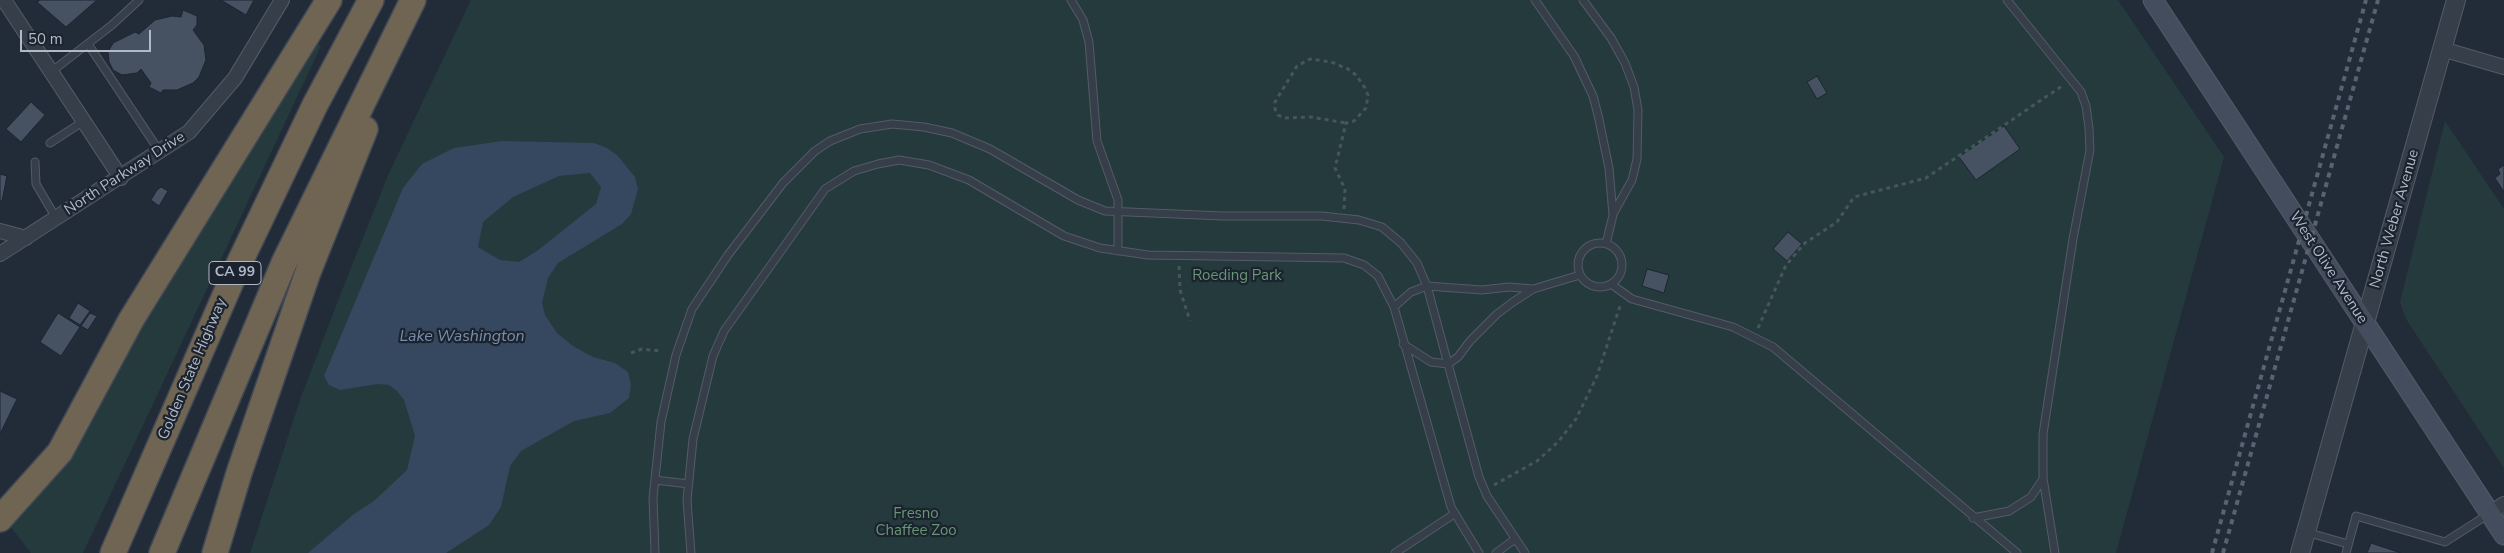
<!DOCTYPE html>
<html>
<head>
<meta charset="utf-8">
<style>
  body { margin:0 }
  #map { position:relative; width:2504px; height:553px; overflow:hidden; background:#222c39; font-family:"Nunito Sans",sans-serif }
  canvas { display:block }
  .scale { position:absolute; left:20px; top:30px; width:131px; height:22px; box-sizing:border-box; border:2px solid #b1b8c6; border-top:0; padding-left:6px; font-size:15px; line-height:18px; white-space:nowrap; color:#b1b8c6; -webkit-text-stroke:4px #1b232f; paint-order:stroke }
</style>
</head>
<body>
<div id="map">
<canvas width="2504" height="553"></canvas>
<div class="scale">50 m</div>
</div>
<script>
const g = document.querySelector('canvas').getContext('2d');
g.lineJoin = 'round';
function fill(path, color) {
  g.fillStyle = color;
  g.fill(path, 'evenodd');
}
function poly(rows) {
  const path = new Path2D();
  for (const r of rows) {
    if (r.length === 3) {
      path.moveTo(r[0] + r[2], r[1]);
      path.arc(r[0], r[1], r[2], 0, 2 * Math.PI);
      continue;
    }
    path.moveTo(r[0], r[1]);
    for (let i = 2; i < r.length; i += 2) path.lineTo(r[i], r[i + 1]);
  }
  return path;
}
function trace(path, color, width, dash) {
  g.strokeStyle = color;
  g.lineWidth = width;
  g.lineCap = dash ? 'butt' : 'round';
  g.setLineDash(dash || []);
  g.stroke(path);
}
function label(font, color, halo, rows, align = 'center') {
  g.font = font + ' "Nunito Sans",sans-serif';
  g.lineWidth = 4.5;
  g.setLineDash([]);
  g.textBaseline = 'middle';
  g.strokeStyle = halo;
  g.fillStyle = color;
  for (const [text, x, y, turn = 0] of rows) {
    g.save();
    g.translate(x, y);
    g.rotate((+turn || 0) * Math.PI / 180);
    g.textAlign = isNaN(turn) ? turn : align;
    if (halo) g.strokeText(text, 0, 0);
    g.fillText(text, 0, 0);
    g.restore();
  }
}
const green = poly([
  [471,0,2118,0,2224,157,2116,553,250,553,301,397,341,293,389,173],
  [307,34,321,46,83,553,31,553,6,521],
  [2445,121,2504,209,2504,468,2406,319,2400,302]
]);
const water = poly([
  [502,141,594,143,607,148,617,155,635,177,638,189,631,214,622,224,558,263,548,278,542,303,545,315,557,333,573,346,593,357,615,363,628,372,631,385,629,398,610,413,574,421,521,451,510,466,501,507,489,525,446,553,308,553,354,514,374,501,407,470,415,436,404,400,397,391,389,385,378,384,340,390,329,385,324,376,403,188,422,164,454,148],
  [590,173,601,187,596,204,537,251,519,262,500,260,478,247,483,222,513,197,559,176]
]);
const building = poly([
  [40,0,97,0,66,27,37,2,40,0],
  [221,0,254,0,246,15,221,0],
  [183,10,197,16,197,25,193,30,204,45,206,60,199,77,193,83,177,90,163,90,161,93,149,87,151,83,141,69,137,73,122,75,113,70,109,62,108,52,113,43,135,32,139,34,155,20,172,16,181,17,183,10],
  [1817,76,1827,93,1817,99,1807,82,1817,76],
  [31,102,45,115,21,142,6,129,31,102],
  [2004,126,2020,149,1976,180,1959,157,2004,126],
  [2504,165,2504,192,2495,178,2500,174,2498,169,2504,165],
  [0,174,7,176,2,201,0,200,0,174],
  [161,187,168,191,159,206,151,200,157,190,161,187],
  [1788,232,1802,244,1787,261,1773,249,1788,232],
  [1647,269,1669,275,1664,293,1642,286,1647,269],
  [78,303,90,311,80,325,69,318,78,303],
  [58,313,80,327,61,356,40,342,58,313],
  [90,313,97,316,88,330,81,326,90,313],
  [0,391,17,399,0,434,0,391],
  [2371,543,2401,553,2367,553,2371,543]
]);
const path = poly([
  [1344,209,1345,189,1335,168,1346,123,1354,121,1366,108,1368,95,1365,88,1356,75,1348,69,1331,62,1310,59,1297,66,1275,102,1275,109,1278,115,1284,118,1311,117,1346,123],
  [1179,266,1180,290,1190,321],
  [1758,328,1786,265,1805,243,1837,222,1854,197,1926,178,2062,86],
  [631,353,642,349,660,351],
  [1494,485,1537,461,1558,442,1576,419,1597,376,1621,303]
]);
const service = poly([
  [1071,0,1083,20,1089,42,1097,141,1118,200,1118,251],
  [1535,0,1574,56,1593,96,1598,115,1609,168,1613,215,1606,244],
  [1583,0,1611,38,1625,63,1634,87,1638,110,1637,159,1632,180,1613,214],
  [2007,0,2081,92,2086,106,2089,128,2090,150,2073,239,2043,434,2043,478,2055,553],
  [88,44,160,152],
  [51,72,112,25,139,0],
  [50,143,84,121],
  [35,162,36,184,56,218],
  [1600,265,22],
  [1611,284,1632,299,1733,327,1773,347,2017,553],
  [1394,307,1411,292,1427,286,1448,364,1431,362,1403,344],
  [655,480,689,484],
  [1973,518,2009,511,2031,497,2043,479],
  [2306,532,2348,544],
  [655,553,653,498,661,422,676,355,692,309,728,255,783,183,815,151,830,141,860,129,892,124,924,127,952,133,990,149,1078,200,1105,211,1223,216,1322,216,1359,220,1382,227,1401,243,1417,263,1427,286,1482,290,1509,287,1533,289],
  [691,553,687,500,693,439,713,356,724,331,825,189,854,171,878,164,899,160,929,165,969,180,1064,236,1100,248,1148,255,1344,258,1364,265,1378,276,1394,307,1451,507,1479,553],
  [1395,553,1454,514],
  [1496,553,1515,539],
  [1525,553,1487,496,1479,477,1448,364,1458,357,1470,341,1497,314,1513,302,1533,289,1580,275],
  [2346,553,2356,516,2445,542,2489,514]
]);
const minor = poly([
  [4,0,121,178],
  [2442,49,2504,67],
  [0,231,26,238],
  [0,254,189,132,235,78,282,0],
  [2489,514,2504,504]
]);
const tertiary = poly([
  [2300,553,2456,0]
]);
const secondary = poly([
  [2153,0,2504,535]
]);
const motorway = poly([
  [0,519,60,452,131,320,329,0],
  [113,553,237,268,315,105,371,0],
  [162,553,284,263,413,0],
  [215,553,239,473,308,272,365,129]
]);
const rail = poly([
  [2212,553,2366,0],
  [2223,553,2378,0]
]);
const shields = [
  [235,273,52]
];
const shieldNames = [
  ["CA 99",235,273]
];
const streetNames = [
  ["North Parkway Drive",125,174,-33],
  ["North Weber Avenue",2395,219,-74],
  ["West Olive Avenue",2328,268,57],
  ["Golden State Highway",193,369,-67]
];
const parkNames = [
  ["Roeding Park",1237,276],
  ["Fresno",916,514],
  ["Chaffee Zoo",916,531]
];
const waterNames = [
  ["Lake Washington",462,337]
];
fill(green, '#253a3c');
fill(water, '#364760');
fill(building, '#465161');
trace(building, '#1d2531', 1);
trace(service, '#545b68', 9);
trace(minor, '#545b68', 16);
trace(tertiary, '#545b68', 20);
trace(secondary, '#545b68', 21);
trace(motorway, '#414855', 28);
trace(path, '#44575a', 3, [4, 4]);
trace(service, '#363e4a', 7);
trace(minor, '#363e4a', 14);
trace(tertiary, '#363e4a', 18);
trace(secondary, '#444d5d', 19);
trace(motorway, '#706553', 25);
trace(rail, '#586271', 4, [5, 5]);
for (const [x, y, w] of shields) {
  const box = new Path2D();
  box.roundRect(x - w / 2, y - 11.5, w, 23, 4);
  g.fillStyle = '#1b232f';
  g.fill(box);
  trace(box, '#b1b8c6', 1);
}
label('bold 14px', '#b1b8c6', null, shieldNames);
label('15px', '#b1b8c6', '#1b232f', streetNames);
label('15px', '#689674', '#1b232f', parkNames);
label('italic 16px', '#798ead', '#1b232f', waterNames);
</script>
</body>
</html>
